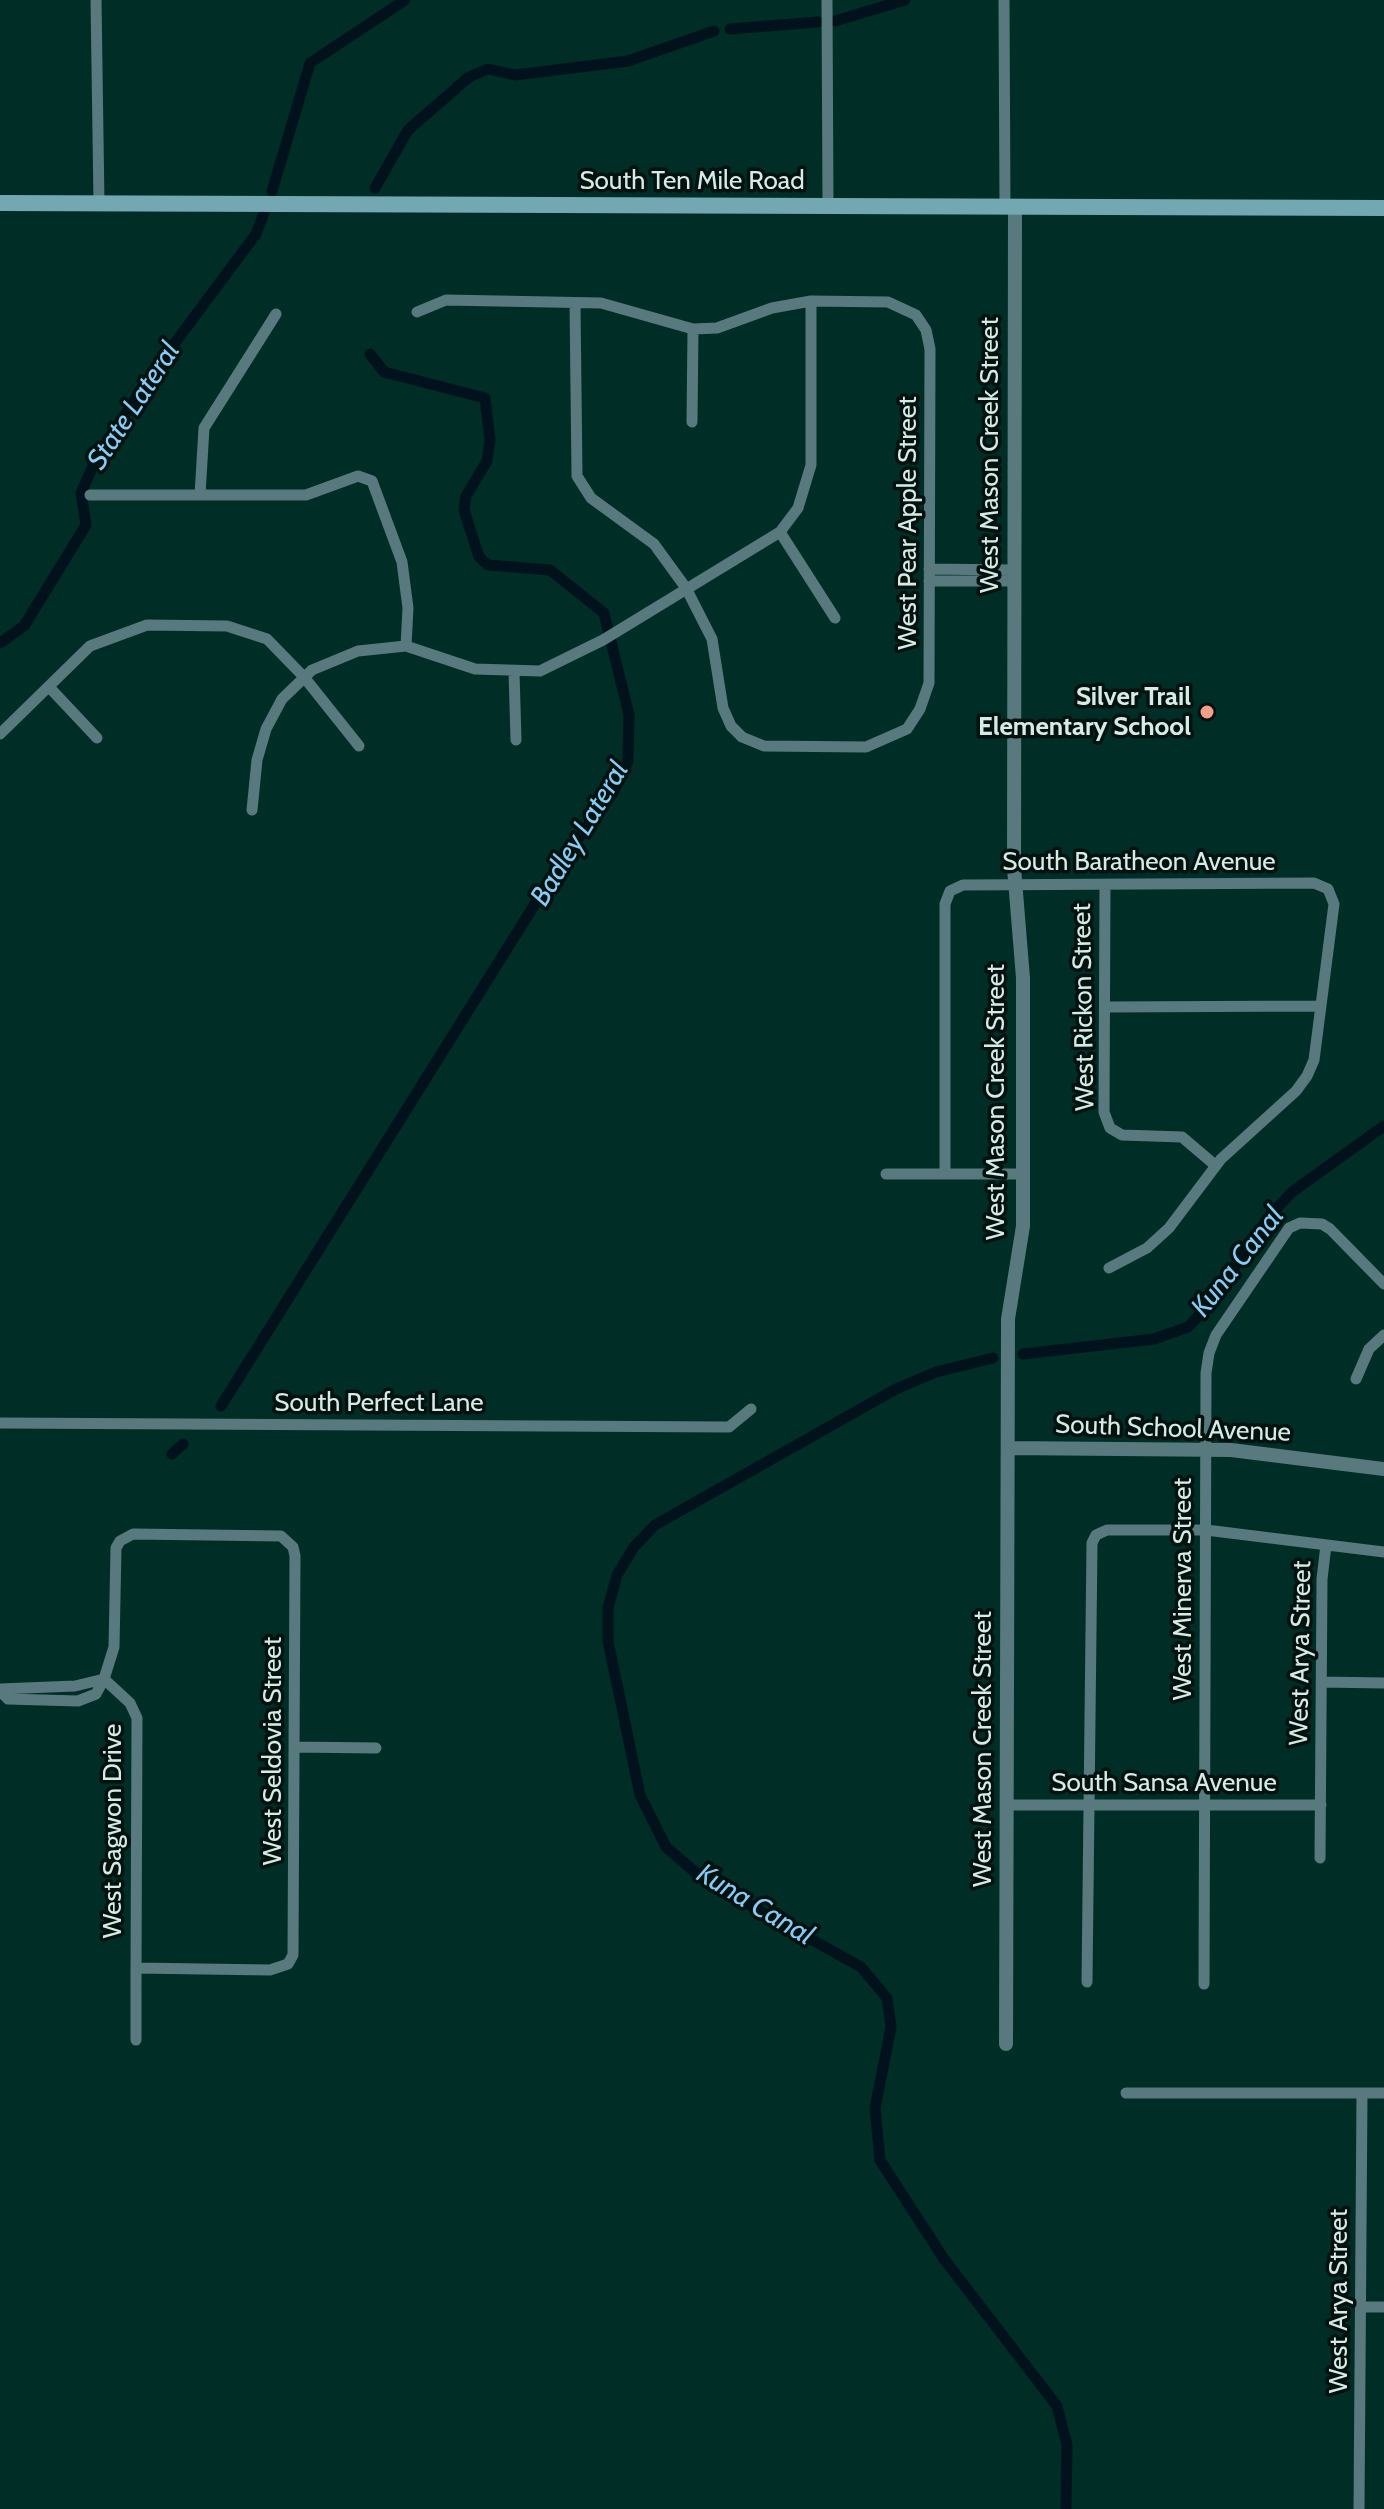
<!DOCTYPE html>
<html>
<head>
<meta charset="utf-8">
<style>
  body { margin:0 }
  canvas { display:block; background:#002d26 }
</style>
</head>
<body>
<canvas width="1384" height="2509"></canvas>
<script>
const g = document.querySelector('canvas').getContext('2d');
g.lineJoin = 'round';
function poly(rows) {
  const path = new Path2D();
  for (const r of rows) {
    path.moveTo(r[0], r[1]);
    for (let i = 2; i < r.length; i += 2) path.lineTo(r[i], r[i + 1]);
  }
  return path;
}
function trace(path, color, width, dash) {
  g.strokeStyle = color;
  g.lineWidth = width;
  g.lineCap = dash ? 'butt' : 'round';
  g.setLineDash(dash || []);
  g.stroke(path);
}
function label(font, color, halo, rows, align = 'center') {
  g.font = font + ' Cabin,sans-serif';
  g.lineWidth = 7;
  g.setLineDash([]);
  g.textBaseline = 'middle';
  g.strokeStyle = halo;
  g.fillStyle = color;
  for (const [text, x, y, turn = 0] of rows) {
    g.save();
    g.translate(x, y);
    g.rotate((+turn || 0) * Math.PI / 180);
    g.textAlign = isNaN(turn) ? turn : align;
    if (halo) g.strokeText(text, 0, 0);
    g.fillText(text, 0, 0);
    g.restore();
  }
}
const canal = poly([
  [835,21,905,0],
  [730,29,818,22],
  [375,188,408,130,469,77,488,69,515,75,628,61,714,31],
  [272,191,310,63,405,0],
  [0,643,24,626,86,525,81,493,95,461,151,375,256,234,264,213],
  [1023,1354,1154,1339,1188,1327,1208,1306,1270,1215,1292,1192,1384,1126],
  [993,1358,936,1372,896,1389,655,1525,634,1547,617,1575,608,1608,608,1641,640,1795,666,1847,703,1879,861,1967,887,1998,891,2027,875,2108,880,2160,944,2259,1057,2406,1067,2445,1066,2509],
  [221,1406,565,856,613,793,628,761,629,715,604,613,550,570,488,565,479,557,464,510,466,496,487,461,490,440,485,398,384,372,370,354],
  [172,1454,183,1444]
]);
const minor = poly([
  [96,0,99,203],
  [827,0,828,206],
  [1004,0,1005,208],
  [417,312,446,300,601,303,693,329,717,328,772,308,811,301,888,302,916,315,926,330,930,349,929,683,920,709,907,729,866,747,764,746,742,737,731,726,723,708,712,639,686,588,654,544,591,498,577,476,575,303],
  [692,422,693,329],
  [90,495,306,495,358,476,372,481,402,562,408,608,406,646],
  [200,495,204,428,276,314],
  [780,532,835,618],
  [929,569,1013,570],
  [929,581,1013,581],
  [514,672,516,740],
  [50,688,97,738],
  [0,734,90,646,147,625,227,626,267,639,304,677,359,746],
  [252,810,257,760,266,729,282,699,312,670,358,651,406,646,475,669,540,671,603,640,780,532,798,508,811,465,811,301],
  [1105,885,1104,1112,1110,1128,1122,1135,1182,1137,1215,1165],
  [1105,1007,1321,1006],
  [886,1174,1022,1174],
  [945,1174,945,904,950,891,963,885,1314,883,1328,889,1334,904,1314,1060,1307,1076,1296,1091,1221,1159,1169,1228,1147,1248,1109,1268],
  [1356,1379,1369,1349,1384,1335],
  [0,1423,729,1427,751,1409],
  [1321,1682,1384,1683],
  [0,1689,75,1686,104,1679,96,1694,78,1701,8,1699,0,1691],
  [295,1747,376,1748],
  [1007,1805,1321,1805],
  [1320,1858,1322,1579,1326,1545],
  [136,1968,270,1970,288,1964,293,1955,295,1556,293,1547,281,1536,133,1534,120,1541,116,1548,114,1647,104,1679,130,1703,137,1718,136,1968,136,2040],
  [1087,1982,1092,1543,1096,1535,1107,1530,1206,1530,1384,1552],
  [1204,1984,1206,1373,1209,1353,1216,1335,1289,1228,1300,1223,1322,1224,1330,1229,1384,1284],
  [1126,2093,1384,2093],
  [1361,2307,1384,2307],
  [1359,2509,1362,2093]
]);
const tertiary = poly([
  [1008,1448,1231,1450,1384,1469],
  [1006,2044,1008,1319,1023,1226,1023,978,1014,868,1015,208]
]);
const secondary = poly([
  [0,203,1384,208]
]);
const markers = [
  [1207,712,8,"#f49e88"]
];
const streetNames = [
  ["South Ten Mile Road",692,181],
  ["West Mason Creek Street",990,455,-90],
  ["West Pear Apple Street",908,523,-90],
  ["South Baratheon Avenue",1139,862],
  ["West Rickon Street",1084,1007,-91],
  ["West Mason Creek Street",996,1102,-90],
  ["South Perfect Lane",379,1403],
  ["South School Avenue",1173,1429,2],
  ["West Minerva Street",1183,1589,-90],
  ["West Arya Street",1301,1653,-89],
  ["West Mason Creek Street",983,1749,-90],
  ["West Seldovia Street",273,1751,-90],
  ["South Sansa Avenue",1164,1783],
  ["West Sagwon Drive",113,1831,-90],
  ["West Arya Street",1339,2301,-90]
];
const poiNames = [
  ["Silver Trail",1191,697],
  ["Elementary School",1191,727]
];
const waterNames = [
  ["State Lateral",134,406,-57],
  ["Badley Lateral",580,834,-59],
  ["Kuna Canal",1238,1262,-52],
  ["Kuna Canal",755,1905,31]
];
trace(canal, '#02121d', 11);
trace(minor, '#58797e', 11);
trace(tertiary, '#58797e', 14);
trace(secondary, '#73a8b2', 16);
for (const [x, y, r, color] of markers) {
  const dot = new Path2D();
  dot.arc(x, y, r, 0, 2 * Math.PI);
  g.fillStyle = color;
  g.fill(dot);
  trace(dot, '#03120f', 3);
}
label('26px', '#d6ebe6', '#03120f', streetNames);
label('bold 26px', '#d6ebe6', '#03120f', poiNames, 'right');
label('italic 28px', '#88cbf7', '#03120f', waterNames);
</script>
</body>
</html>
